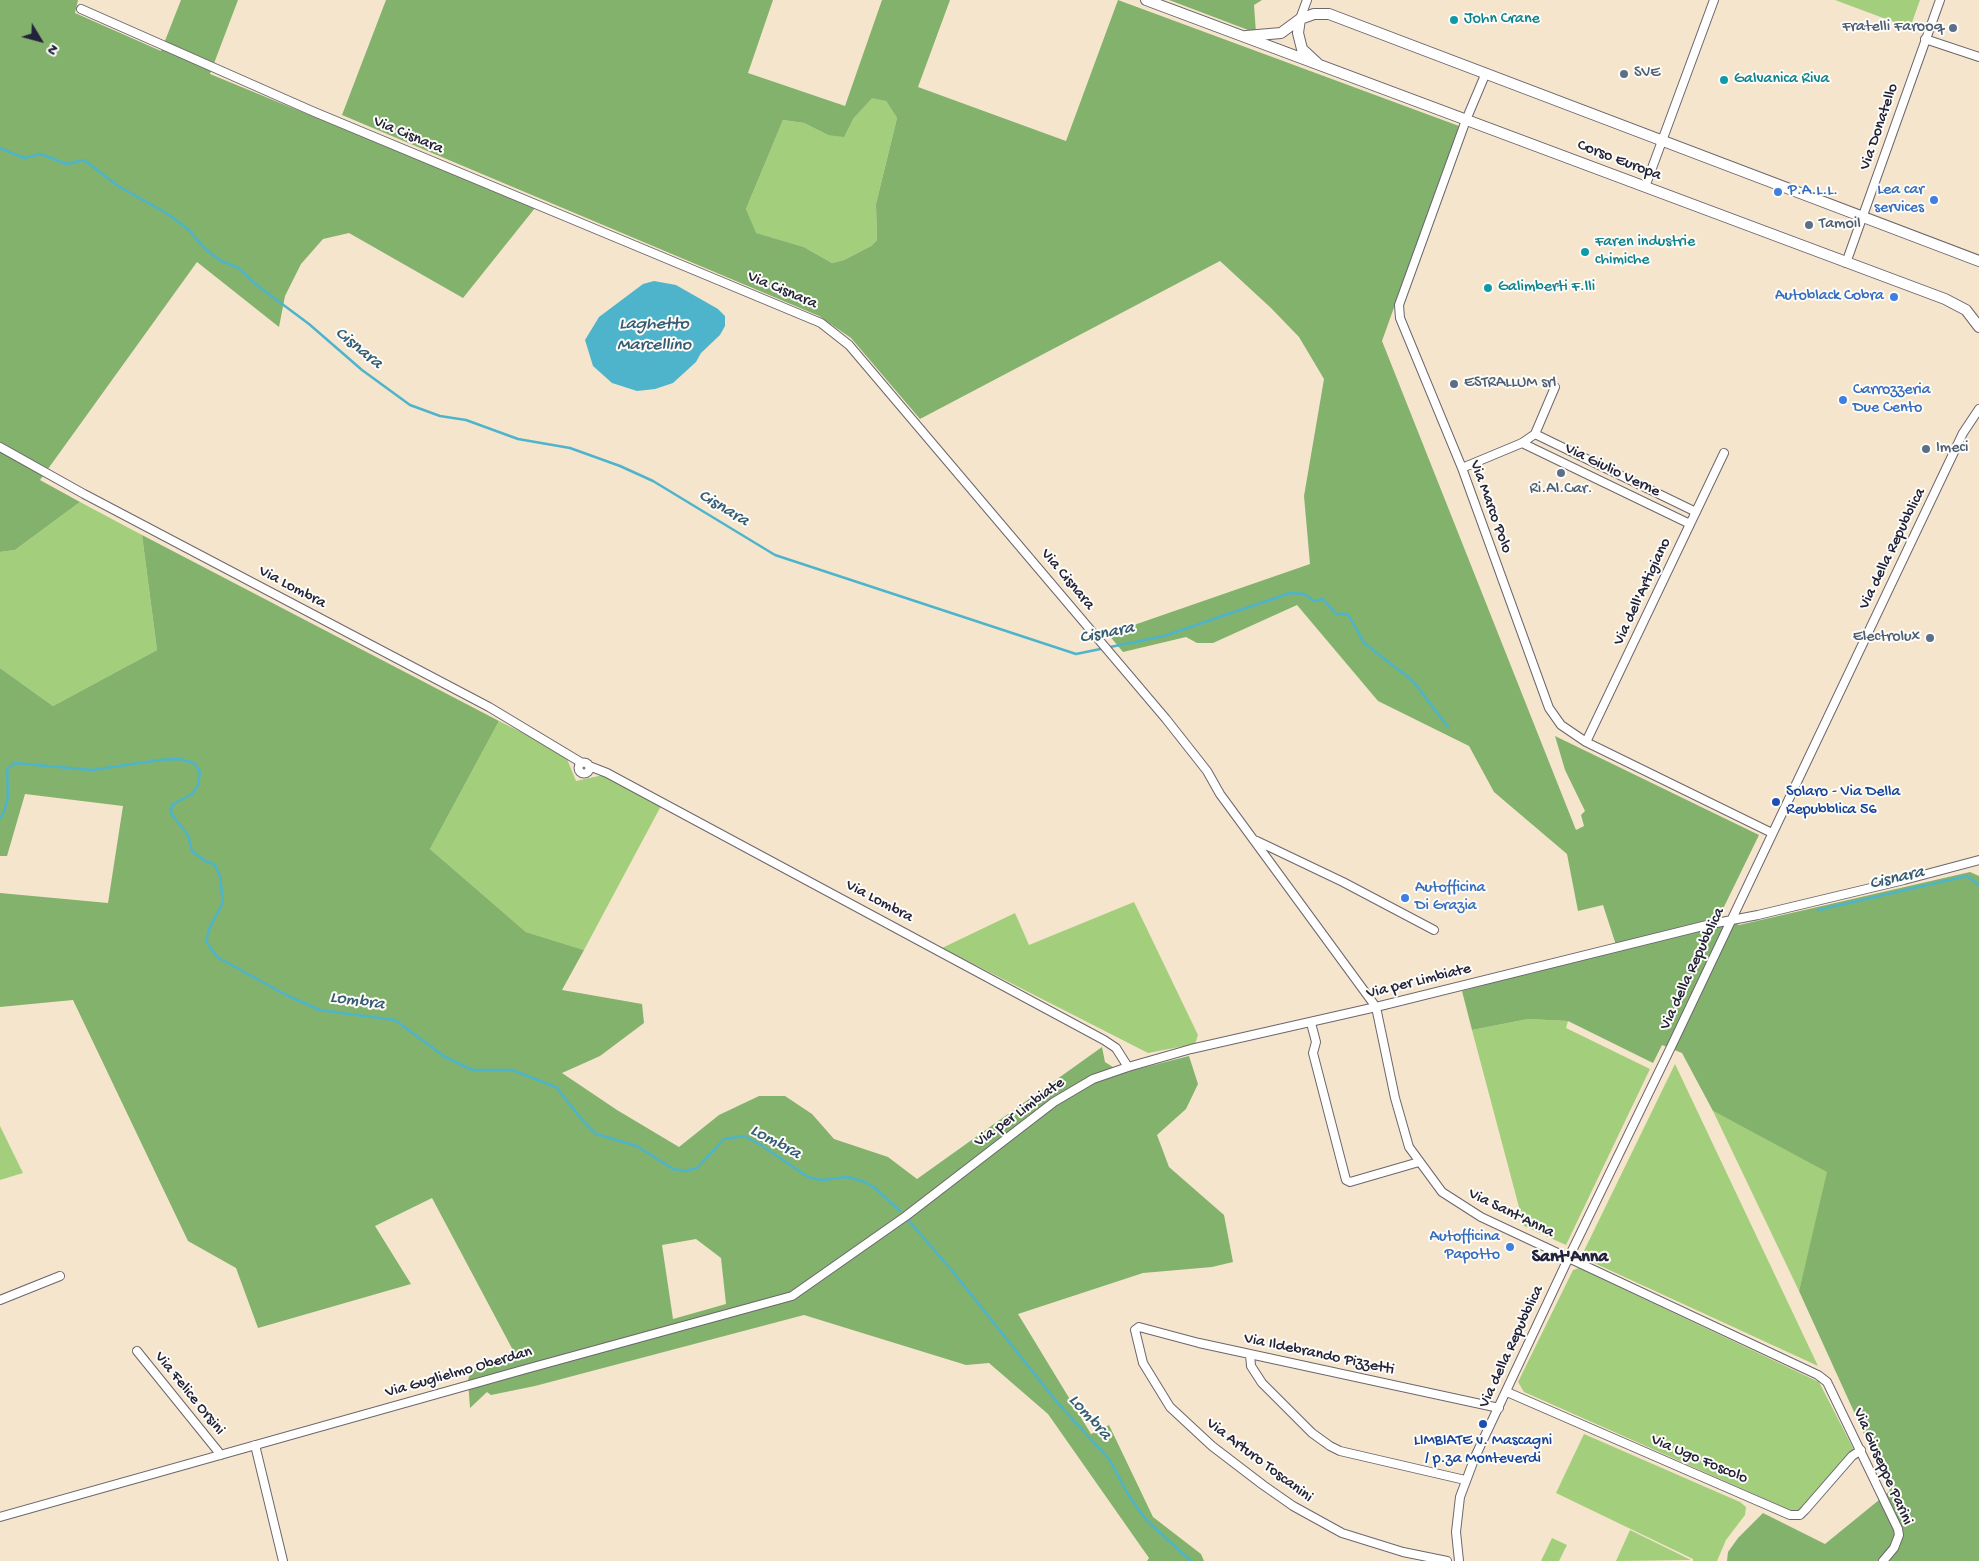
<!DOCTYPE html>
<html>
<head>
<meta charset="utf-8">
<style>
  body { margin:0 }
  #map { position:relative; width:1979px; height:1561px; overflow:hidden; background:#f6e5cd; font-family:"Gochi Hand",sans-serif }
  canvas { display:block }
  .north { position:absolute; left:15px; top:15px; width:50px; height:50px; -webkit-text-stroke:4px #fdfcf7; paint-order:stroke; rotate:127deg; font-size:14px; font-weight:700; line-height:20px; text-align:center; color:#22223b }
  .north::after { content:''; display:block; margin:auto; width:18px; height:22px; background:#22223b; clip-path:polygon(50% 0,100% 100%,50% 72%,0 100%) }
</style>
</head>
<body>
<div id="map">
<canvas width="1979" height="1561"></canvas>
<div class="north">N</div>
</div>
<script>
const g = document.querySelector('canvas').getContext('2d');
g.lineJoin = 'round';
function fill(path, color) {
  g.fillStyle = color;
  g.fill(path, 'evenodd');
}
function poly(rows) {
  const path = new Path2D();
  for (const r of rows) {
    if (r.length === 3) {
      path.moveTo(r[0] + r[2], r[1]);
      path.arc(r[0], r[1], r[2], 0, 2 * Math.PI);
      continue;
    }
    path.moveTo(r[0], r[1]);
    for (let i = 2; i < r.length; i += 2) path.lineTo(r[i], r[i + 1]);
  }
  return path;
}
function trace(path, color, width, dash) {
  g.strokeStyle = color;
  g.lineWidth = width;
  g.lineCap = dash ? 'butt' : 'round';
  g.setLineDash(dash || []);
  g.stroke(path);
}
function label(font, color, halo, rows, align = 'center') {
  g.font = font + ' "Gochi Hand",sans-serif';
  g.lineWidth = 4;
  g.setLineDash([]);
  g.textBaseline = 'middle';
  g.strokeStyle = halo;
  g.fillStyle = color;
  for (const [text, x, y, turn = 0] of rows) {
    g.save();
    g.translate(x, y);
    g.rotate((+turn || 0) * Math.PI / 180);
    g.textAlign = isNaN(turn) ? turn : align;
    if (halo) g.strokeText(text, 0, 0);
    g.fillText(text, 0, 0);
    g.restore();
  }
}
const green = poly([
  [1835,0,1920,0,1910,28],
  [872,97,886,101,897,118,876,204,877,240,871,246,844,260,832,263,804,247,755,233,746,209,783,120,804,123,828,135,853,119],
  [80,502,142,535,157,650,53,706,0,668,0,552,15,550],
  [499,721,565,754,576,781,603,775,661,806,584,950,526,932,430,849],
  [1134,902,1198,1035,1195,1044,1148,1053,942,948,1015,913,1029,945],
  [1528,1019,1568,1021,1566,1028,1650,1069,1566,1245,1524,1226,1472,1030],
  [1675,1064,1818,1366,1581,1257],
  [1713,1111,1828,1172,1799,1291],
  [0,1126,23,1173,0,1180],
  [1579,1268,1819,1382,1854,1450,1799,1511,1790,1510,1524,1392,1518,1382,1573,1270],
  [1584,1434,1740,1502,1746,1507,1745,1515,1726,1540,1717,1561,1693,1561,1693,1559,1556,1493],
  [1630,1530,1691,1560,1616,1561],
  [1552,1538,1567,1545,1559,1561,1541,1561]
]);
const forest = poly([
  [0,0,78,0,75,13,161,51,181,0,238,0,210,74,535,208,463,298,349,233,323,239,301,264,285,296,279,327,197,262,40,480,80,502,15,550,0,552],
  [386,0,773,0,748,73,845,106,882,0,950,0,918,87,1066,141,1118,0,1459,126,1382,341,1576,830,1584,826,1581,815,1585,811,1565,770,1555,736,1759,835,1720,915,1739,925,1970,872,1979,876,1979,1561,1727,1561,1728,1552,1738,1538,1763,1513,1825,1544,1890,1491,1799,1291,1827,1172,1713,1111,1682,1053,1662,1045,1653,1063,1568,1021,1528,1019,1472,1030,1462,991,1617,948,1603,905,1578,911,1567,854,1494,792,1469,746,1378,701,1297,605,1213,643,1197,643,1186,637,1123,652,1108,634,1310,564,1304,496,1324,379,1299,337,1271,308,1220,261,920,419,851,338,819,316,342,115],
  [872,98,886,101,897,118,876,204,877,240,871,246,844,260,832,263,804,247,756,233,746,209,783,120,804,123,828,135,844,137,853,119],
  [1169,0,1262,0,1254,5,1256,33],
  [142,535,499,721,430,849,526,932,584,950,562,990,642,1004,644,1023,600,1056,562,1073,617,1110,679,1147,719,1115,759,1096,785,1096,812,1114,834,1139,888,1157,917,1179,1102,1047,1105,1062,1122,1073,1189,1056,1198,1084,1186,1109,1157,1135,1169,1167,1224,1215,1233,1262,1212,1267,1143,1273,1018,1314,1091,1434,1109,1425,1153,1517,1201,1554,1204,1561,1147,1561,1149,1558,1048,1414,989,1363,966,1365,804,1315,535,1386,491,1395,487,1392,470,1408,468,1380,471,1371,515,1354,432,1198,375,1226,411,1284,258,1328,236,1268,188,1241,73,1000,0,1007,0,893,108,903,123,806,25,794,7,856,0,856,0,668,53,706,157,650],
  [696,1239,721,1258,726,1304,673,1319,662,1245]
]);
const water = poly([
  [654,281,676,285,718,309,725,316,725,326,720,335,701,353,696,362,673,383,655,389,637,391,612,383,593,366,585,340,599,317,643,284]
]);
const stream = poly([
  [0,148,24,158,40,154,67,164,84,160,118,186,168,214,189,230,203,247,221,261,237,267,258,286,309,324,362,370,410,405,440,416,466,420,518,439,570,448,620,466,653,481,775,555,1076,654,1164,636,1290,593,1304,594,1314,601,1323,599,1336,614,1348,614,1364,643,1413,681,1448,727],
  [0,818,4,812,8,797,7,770,14,763,92,770,160,760,180,759,194,763,200,772,198,786,192,794,172,805,171,809,172,815,188,835,192,851,202,859,215,865,220,876,223,903,210,927,206,941,217,957,286,995,320,1010,395,1020,445,1057,466,1067,473,1070,512,1070,556,1087,583,1121,596,1134,637,1146,673,1169,685,1171,697,1168,724,1139,744,1136,761,1145,808,1177,821,1180,848,1177,865,1182,875,1188,900,1211],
  [1818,910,1967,876,1979,885],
  [909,1221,954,1273,1056,1401,1109,1459,1129,1496,1147,1521,1191,1561]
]);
const minor = poly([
  [81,9,312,111,821,323,849,345,1166,719,1207,771,1220,794,1376,1007,1395,1098,1409,1147,1442,1192,1481,1217,1818,1375,1827,1382,1898,1529,1899,1535,1894,1548,1883,1561],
  [1300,19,1307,0],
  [1925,39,1979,57],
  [1485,75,1466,120,1399,305,1400,318,1462,468,1549,708,1561,725,1586,742,1772,833],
  [1645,187,1714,0],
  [1846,263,1940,0],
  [1535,434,1696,512],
  [1522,443,1690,524],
  [0,447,84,494,489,707,582,763],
  [1462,468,1522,443,1535,434,1555,387],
  [1586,742,1724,453],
  [584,768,5.5],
  [589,766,607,773,1104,1040,1116,1048,1128,1067],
  [1257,841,1343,882,1434,930],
  [1311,1023,1316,1042,1313,1053,1346,1180,1350,1182,1419,1162],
  [0,1300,60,1276],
  [137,1351,221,1455],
  [1250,1354,1251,1366,1262,1383,1312,1433,1330,1446,1340,1451,1465,1480],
  [1507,1392,1790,1515,1800,1515,1805,1510,1852,1456,1861,1450],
  [255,1445,283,1561],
  [0,1517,526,1369,792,1296,906,1216,1054,1102,1093,1079,1128,1067,1191,1049,1376,1007,1711,924,1758,915,1904,880,1979,860],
  [1447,1561,1403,1552,1342,1533,1293,1506,1263,1485,1212,1446,1170,1407,1143,1363,1135,1330,1139,1327,1199,1343,1499,1408],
  [1459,1561,1456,1532,1460,1497,1475,1457,1569,1257,1671,1047,1963,433,1979,409]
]);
const tertiary = poly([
  [1146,0,1945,299,1966,310,1979,327],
  [1300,19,1298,33,1302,49,1317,63],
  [1246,36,1281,33,1300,19,1314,14,1329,14,1979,261]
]);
const markers = [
  [1454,20,5,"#0f9aa8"],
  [1953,28,5,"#5c6f8a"],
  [1624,74,5,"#5c6f8a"],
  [1724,80,5,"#0f9aa8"],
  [1778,192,5,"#3f7fe0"],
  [1934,200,5,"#3f7fe0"],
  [1809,225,5,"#5c6f8a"],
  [1585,252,5,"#0f9aa8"],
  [1488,288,5,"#0f9aa8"],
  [1894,297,5,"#3f7fe0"],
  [1454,384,5,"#5c6f8a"],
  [1843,400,5,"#3f7fe0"],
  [1926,449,5,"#5c6f8a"],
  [1561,473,5,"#5c6f8a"],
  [1930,638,5,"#5c6f8a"],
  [1776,802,5,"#1a4fb4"],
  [1405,898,5,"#3f7fe0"],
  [1510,1247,5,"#3f7fe0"],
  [1483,1424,5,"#1a4fb4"]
];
const cultureNames = [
  ["John Crane",1464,20],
  ["Galvanica Riva",1734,80],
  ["Faren industrie",1595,243],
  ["chimiche",1595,261],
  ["Galimberti F.lli",1498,288]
];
const serviceNames = [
  ["Fratelli Farooq",1943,28,"right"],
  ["SVE",1634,74],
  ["Tamoil",1819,225],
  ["ESTRALLUM srl",1464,384],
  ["Imeci",1936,449],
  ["Ri.Al.Car.",1561,490,"center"],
  ["Electrolux",1920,638,"right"]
];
const streetNames = [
  ["Via Donatello",1880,127,-71],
  ["Via Cisnara",408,136,23],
  ["Corso Europa",1619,161,21],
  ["Via Cisnara",782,291,23],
  ["Via Giulio Verne",1612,471,26],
  ["Via Marco Polo",1490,507,70],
  ["Via della Repubblica",1893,549,-64],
  ["Via Cisnara",1067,580,50],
  ["Via Lombra",292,588,28],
  ["Via dell'Artigiano",1643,592,-65],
  ["Via Lombra",879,902,28],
  ["Via della Repubblica",1693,969,-65],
  ["Via per Limbiate",1419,982,-14],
  ["Via per Limbiate",1020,1113,-36],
  ["Via Sant'Anna",1511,1214,26],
  ["Via della Repubblica",1512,1347,-65],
  ["Via Ildebrando Pizzetti",1319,1355,12],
  ["Via Guglielmo Oberdan",459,1373,-16],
  ["Via Felice Orsini",189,1394,51],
  ["Via Ugo Foscolo",1699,1460,23],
  ["Via Arturo Toscanini",1259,1461,37],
  ["Via Giuseppe Parini",1882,1467,66]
];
const shopNames = [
  ["Lea car",1924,191],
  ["services",1924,209],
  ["P.A.L.L.",1788,192,"left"],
  ["Autoblack Cobra",1884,297],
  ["Carrozzeria",1853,391,"left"],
  ["Due Cento",1853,409,"left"],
  ["Autofficina",1415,889,"left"],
  ["Di Grazia",1415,907,"left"],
  ["Autofficina",1500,1238],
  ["Papotto",1500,1256]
];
const transitNames = [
  ["Solaro - Via Della",1786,793],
  ["Repubblica 56",1786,811],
  ["LIMBIATE v. Mascagni",1483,1442,"center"],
  ["/ p.za Monteverdi",1483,1460,"center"]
];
const waterNames = [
  ["Laghetto",654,325],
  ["Marcellino",654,346],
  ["Cisnara",358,349,39],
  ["Cisnara",723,509,31],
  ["Cisnara",1107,634,-11],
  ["Cisnara",1897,879,-13],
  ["Lombra",357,1002,8],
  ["Lombra",775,1143,29],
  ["Lombra",1089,1418,48]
];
const neighbourhoodNames = [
  ["Sant'Anna",1570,1258]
];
fill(green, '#a3cf7c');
fill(forest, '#82b26c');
fill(water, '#4eb4cc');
trace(stream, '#4eb4cc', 2.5);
trace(minor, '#6c666e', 10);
trace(tertiary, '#6c666e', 12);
trace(minor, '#fff', 8);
trace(tertiary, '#fff', 10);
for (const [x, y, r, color] of markers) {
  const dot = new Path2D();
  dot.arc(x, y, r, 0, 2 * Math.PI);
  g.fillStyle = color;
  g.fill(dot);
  trace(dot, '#fdfcf7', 2);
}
label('16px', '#0d838f', '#fdfcf7', cultureNames, 'left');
label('16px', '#4e5e75', '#fdfcf7', serviceNames, 'left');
label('16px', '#22223b', '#fdfcf7', streetNames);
label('16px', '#366cbe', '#fdfcf7', shopNames, 'right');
label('16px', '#164399', '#fdfcf7', transitNames, 'left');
label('italic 18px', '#345c75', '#fdfcf7', waterNames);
label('bold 18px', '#22223b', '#fdfcf7', neighbourhoodNames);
</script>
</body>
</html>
